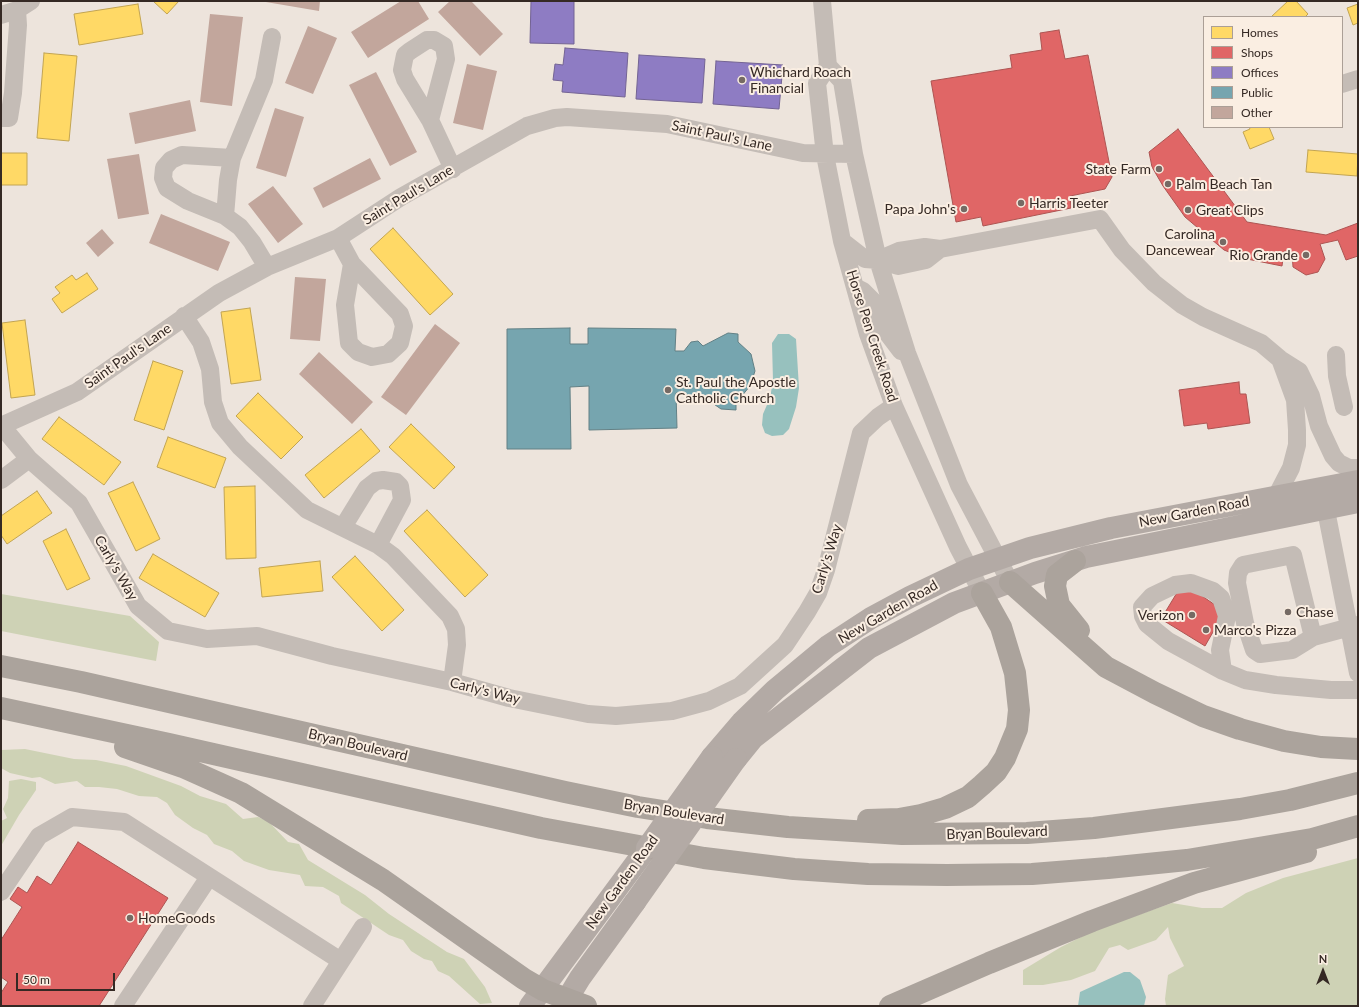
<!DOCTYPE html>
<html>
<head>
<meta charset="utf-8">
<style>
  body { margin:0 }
  #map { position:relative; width:1359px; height:1007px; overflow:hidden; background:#ede4dc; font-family:Lato,sans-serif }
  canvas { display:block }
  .frame { position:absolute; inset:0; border:2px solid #352924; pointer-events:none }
  .legend { position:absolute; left:1203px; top:16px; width:140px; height:112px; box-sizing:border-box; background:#faeee2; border:1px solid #ab9f96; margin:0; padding:5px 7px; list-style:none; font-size:12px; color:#352924 }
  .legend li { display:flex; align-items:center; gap:8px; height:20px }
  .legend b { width:20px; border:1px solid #ab9f96 }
  .north { position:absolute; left:1303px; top:951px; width:40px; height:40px; -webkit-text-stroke:3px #faeee2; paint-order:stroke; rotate:0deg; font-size:11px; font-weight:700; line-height:16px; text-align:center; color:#352924 }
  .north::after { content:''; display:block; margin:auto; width:14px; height:18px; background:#352924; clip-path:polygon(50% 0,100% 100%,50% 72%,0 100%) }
  .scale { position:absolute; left:16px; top:973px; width:99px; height:18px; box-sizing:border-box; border:2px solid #352924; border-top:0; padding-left:5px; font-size:12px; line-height:14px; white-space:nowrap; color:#352924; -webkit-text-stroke:3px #faeee2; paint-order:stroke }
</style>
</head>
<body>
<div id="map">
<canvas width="1359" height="1007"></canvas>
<div class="frame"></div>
<ul class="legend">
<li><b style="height:11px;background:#ffd966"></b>Homes</li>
<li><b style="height:11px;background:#e06666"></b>Shops</li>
<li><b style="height:11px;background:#8e7cc3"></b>Offices</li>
<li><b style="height:11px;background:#76a5af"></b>Public</li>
<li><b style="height:11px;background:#c2a69c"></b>Other</li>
</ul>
<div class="north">N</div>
<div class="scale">50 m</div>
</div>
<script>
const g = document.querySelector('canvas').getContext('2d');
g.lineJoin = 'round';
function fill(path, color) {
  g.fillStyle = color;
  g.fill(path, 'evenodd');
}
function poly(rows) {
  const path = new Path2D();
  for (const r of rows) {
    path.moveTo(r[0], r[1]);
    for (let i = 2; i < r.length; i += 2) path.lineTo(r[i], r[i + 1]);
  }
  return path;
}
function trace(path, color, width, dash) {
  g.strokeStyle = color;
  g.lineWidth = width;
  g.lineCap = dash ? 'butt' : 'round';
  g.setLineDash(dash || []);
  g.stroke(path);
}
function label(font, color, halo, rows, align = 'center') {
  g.font = font + ' Lato,sans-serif';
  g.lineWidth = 4;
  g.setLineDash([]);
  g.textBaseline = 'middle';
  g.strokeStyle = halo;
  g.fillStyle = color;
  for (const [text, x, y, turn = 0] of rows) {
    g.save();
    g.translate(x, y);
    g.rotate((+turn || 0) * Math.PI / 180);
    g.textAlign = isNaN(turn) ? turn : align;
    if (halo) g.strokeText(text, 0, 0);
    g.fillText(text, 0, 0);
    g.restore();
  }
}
const green = poly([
  [1,594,130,616,159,642,156,661,1,631],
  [25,749,74,759,96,760,126,766,181,786,200,796,226,804,243,819,258,817,269,822,288,842,299,844,308,860,365,895,389,914,447,952,464,959,485,987,492,1003,480,1004,449,976,438,971,432,961,424,959,411,951,403,940,389,935,341,903,339,896,323,887,305,886,300,875,269,870,244,861,232,851,214,844,207,835,193,828,175,815,167,803,157,797,139,796,117,789,99,787,85,787,77,781,55,784,40,777,32,778,10,773,1,768,1,750],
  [21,779,36,782,36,790,19,815,1,846,1,821,7,818,3,809,8,798,9,781],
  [1358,858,1358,1006,1166,1006,1165,999,1168,975,1184,966,1170,938,1168,927,1156,940,1128,950,1120,945,1109,948,1095,971,1071,980,1043,985,1023,985,1023,970,1061,947,1095,930,1172,903,1202,908,1222,908,1246,893,1283,878]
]);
const water = poly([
  [778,334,789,334,796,339,799,388,796,407,789,429,783,435,772,436,765,433,762,425,763,414,770,398,773,381,772,343],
  [1124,972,1130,972,1140,980,1146,997,1144,1006,1078,1006,1080,992]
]);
const homes = poly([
  [153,1,179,1,167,14,153,1],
  [1288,1,1296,1,1308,14,1305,17,1271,17,1288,1],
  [138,4,143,34,79,45,74,14,138,4],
  [1358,4,1358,23,1353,25,1347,8,1358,4],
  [44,53,77,56,69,141,37,138,44,53],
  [1249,127,1269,127,1274,139,1250,149,1243,132,1250,129,1249,127],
  [1308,150,1358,154,1357,176,1306,172,1308,150],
  [1,153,27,153,27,185,1,185,1,153],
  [393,228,453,294,430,315,370,249,393,228],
  [87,273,98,289,62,313,52,299,60,293,55,287,72,275,76,280,87,273],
  [250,308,261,380,231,384,221,312,250,308],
  [25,320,35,395,11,398,2,323,25,320],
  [153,361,183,371,164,430,134,420,153,361],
  [258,393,303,437,281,459,236,416,258,393],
  [59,417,121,462,104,485,42,439,59,417],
  [411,424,455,467,434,489,389,447,411,424],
  [361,429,380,451,324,498,305,475,361,429],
  [168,437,226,458,215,488,157,467,168,437],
  [133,482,160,539,136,551,108,493,133,482],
  [255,486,256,558,226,559,224,487,255,486],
  [37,491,52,513,7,544,1,535,1,516,37,491],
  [427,510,488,575,465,597,404,531,427,510],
  [66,529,90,579,67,590,43,541,66,529],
  [153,554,219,593,205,617,139,578,153,554],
  [355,556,404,610,382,631,332,577,355,556],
  [320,561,323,591,262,597,259,568,320,561]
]);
const shops = poly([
  [1059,30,1065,59,1088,55,1112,177,1105,189,1070,196,1071,208,983,226,981,217,956,222,931,81,1012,68,1010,55,1042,50,1040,33,1059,30],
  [1178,129,1247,222,1326,235,1358,223,1358,256,1346,260,1338,240,1320,244,1325,259,1318,272,1306,275,1293,267,1292,253,1284,251,1282,266,1247,259,1224,250,1185,217,1163,186,1152,167,1149,152,1178,129],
  [1239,382,1240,394,1246,394,1250,423,1208,429,1207,423,1184,426,1179,390,1239,382],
  [1189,587,1221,609,1221,618,1205,646,1161,619,1178,591,1189,587],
  [78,842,168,898,99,1006,1,1006,1,993,8,982,1,977,1,940,22,907,10,899,18,887,27,893,37,876,51,885,78,842]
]);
const offices = poly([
  [531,1,574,1,574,44,530,43,531,1],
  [565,48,628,53,625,97,562,92,563,81,553,80,555,64,563,65,565,48],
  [639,55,705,59,702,103,636,99,639,55],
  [716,61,783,65,779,109,713,104,716,61]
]);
const public = poly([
  [570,328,570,344,588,344,588,328,676,329,675,351,684,351,691,342,698,341,703,346,728,333,738,334,738,342,751,354,755,371,750,386,736,403,736,410,721,409,708,400,701,399,694,404,684,392,676,393,677,428,589,430,589,386,570,387,571,449,507,449,507,329,570,328]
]);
const building = poly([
  [260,1,320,1,319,11],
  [401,1,418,1,429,19,368,58,351,32],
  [450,1,471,1,503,34,480,56,438,12],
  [210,14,243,17,232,106,200,102],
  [308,26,337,38,313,94,285,83],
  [467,64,497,71,483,130,453,123],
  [376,72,417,152,390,166,349,85],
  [190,100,196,131,135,144,129,113],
  [275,108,304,117,286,177,256,168],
  [139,154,149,214,118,219,107,159],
  [370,158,381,179,323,208,313,188],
  [273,186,303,224,278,243,248,204],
  [161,214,230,242,218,271,149,243],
  [102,229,114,243,98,257,86,243],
  [295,277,326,279,320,341,290,339],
  [435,324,460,343,406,415,381,397],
  [319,352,373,402,352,424,299,374]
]);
const minor = poly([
  [822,1,828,66,817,83,825,155,842,241,868,334,894,406,958,547,982,593],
  [1,15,17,10,31,1],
  [828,66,842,81,854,154,878,260,907,353,959,485,1010,582],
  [1342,84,1358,79],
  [1,118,9,118,13,93,18,25,17,10],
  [430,120,405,79,402,70,405,55,410,51,427,40,434,40,444,46,446,59,430,120,453,169],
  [232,158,182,155,171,160,164,168,163,178,167,188,188,201,225,216,240,227,252,242,267,267],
  [225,216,228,180,232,158,264,80,272,37],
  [338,238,352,264,345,305,349,343,358,352,372,357,388,354,400,343,404,326,400,314,352,264],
  [842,241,865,259,878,260,898,266,926,260,940,249],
  [878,260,899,251,925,247,940,249,1100,219,1122,250,1154,283,1182,305,1203,317,1261,343,1280,359,1299,371,1311,396,1319,426,1333,456,1339,463,1349,468,1358,468],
  [855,287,863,291,873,301,885,330,901,351],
  [184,316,201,342,210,369,213,402,220,423,240,447,307,510,378,545,393,556,450,616,456,629,457,645,452,682],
  [1336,355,1337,376,1344,407],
  [1,425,29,459,79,503,138,606,168,631,207,639,257,636,332,656,452,682,509,698,588,714,616,716,672,711,709,701,740,686,785,645,807,612,818,593,826,570,861,433,878,417,894,406],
  [1,426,77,392,219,293,267,267,338,238,401,197,527,126,555,118,567,117,667,124,803,153,854,154],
  [1,480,29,459],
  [1323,495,1358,673],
  [1276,497,1291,468,1297,445,1297,430,1295,400,1280,359],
  [343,527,367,488,376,481,383,480,396,482,400,486,402,500,378,545],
  [1313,637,1293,555,1243,565,1238,573,1237,583,1245,623,1254,650,1260,654,1292,650,1313,637,1358,625],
  [1223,671,1220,650,1227,616,1221,598,1213,591,1191,583,1175,585,1152,596,1142,607,1143,616,1147,624,1168,641,1223,671,1245,680,1276,685,1331,690,1358,690],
  [1,892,39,836,72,817,124,822,341,961],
  [123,1006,209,877],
  [312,1006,363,927]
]);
const major = poly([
  [712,757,742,722,775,690,828,646,871,618,910,597,969,569,1030,548,1111,528,1358,481],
  [736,759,753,738,869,648,954,603,1035,573,1086,557,1358,502],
  [530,1006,647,848],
  [563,1006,580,978,635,902]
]);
const highway = poly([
  [1075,561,1057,575,1055,586,1059,605,1079,630],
  [1010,582,1106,667,1155,693,1203,716,1240,729,1284,741,1321,747,1358,749],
  [1,666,81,682,565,792,638,807,707,818,788,827,902,834,1027,833,1094,828,1240,809,1290,800,1358,783],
  [1,708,169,744,541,828,704,858,794,869,868,874,947,875,1032,874,1108,868,1187,860,1312,839,1358,826],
  [125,747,183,767,241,793,383,880,524,979,543,990,586,1006],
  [868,820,899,819,921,815,945,808,968,797,982,785,996,772,1005,758,1017,729,1019,710,1015,673,1001,627,982,593],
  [890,1006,989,963,1092,921,1194,883,1306,852]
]);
const majorBridge = poly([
  [647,848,712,757],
  [635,902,736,759]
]);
const markers = [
  [742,80,4,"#756a64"],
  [1159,169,4,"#756a64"],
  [1168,184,4,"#756a64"],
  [1021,203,4,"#756a64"],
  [964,209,4,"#756a64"],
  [1188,210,4,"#756a64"],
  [1223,242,4,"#756a64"],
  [1306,255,4,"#756a64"],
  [668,390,4,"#756a64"],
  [1288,612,4,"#756a64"],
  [1192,615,4,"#756a64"],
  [1206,630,4,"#756a64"],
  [130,918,4,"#756a64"]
];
const poiNames = [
  ["Whichard Roach",750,72],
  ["Financial",750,88],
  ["State Farm",1151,169,"right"],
  ["Palm Beach Tan",1176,184],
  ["Harris Teeter",1029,203],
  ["Papa John's",956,209,"right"],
  ["Great Clips",1196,210],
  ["Carolina",1215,234,"right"],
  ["Dancewear",1215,250,"right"],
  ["Rio Grande",1298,255,"right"],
  ["St. Paul the Apostle",676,382],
  ["Catholic Church",676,398],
  ["Chase",1296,612],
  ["Verizon",1184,615,"right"],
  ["Marco's Pizza",1214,630],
  ["HomeGoods",138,918]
];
const streetNames = [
  ["Saint Paul's Lane",722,136,12],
  ["Saint Paul's Lane",408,195,-31],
  ["Horse Pen Creek Road",872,336,72],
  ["Saint Paul's Lane",128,356,-35],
  ["New Garden Road",1194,512,-11],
  ["Carly's Way",827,559,-73],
  ["Carly's Way",116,568,60],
  ["New Garden Road",888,612,-30],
  ["Carly's Way",485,691,14],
  ["Bryan Boulevard",358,745,13],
  ["Bryan Boulevard",674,812,9],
  ["Bryan Boulevard",997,833,-2],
  ["New Garden Road",622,882,-54]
];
fill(green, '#ced2b5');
fill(water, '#97c1be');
fill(homes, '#ffd966');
trace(homes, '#c2a452', 1);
fill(shops, '#e06666');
trace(shops, '#ad5452', 1);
fill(offices, '#8e7cc3');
trace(offices, '#736393', 1);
fill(public, '#76a5af');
trace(public, '#628085', 1);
fill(building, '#c2a69c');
trace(minor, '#c4bcb6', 18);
trace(major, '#b3aaa5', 22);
trace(highway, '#aba39c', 22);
trace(majorBridge, '#b3aaa5', 22);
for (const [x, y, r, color] of markers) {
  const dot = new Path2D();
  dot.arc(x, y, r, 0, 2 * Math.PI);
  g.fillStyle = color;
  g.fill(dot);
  trace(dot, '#faeee2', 1.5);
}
label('14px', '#352924', '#faeee2', poiNames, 'left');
label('14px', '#352924', '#faeee2', streetNames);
</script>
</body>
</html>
